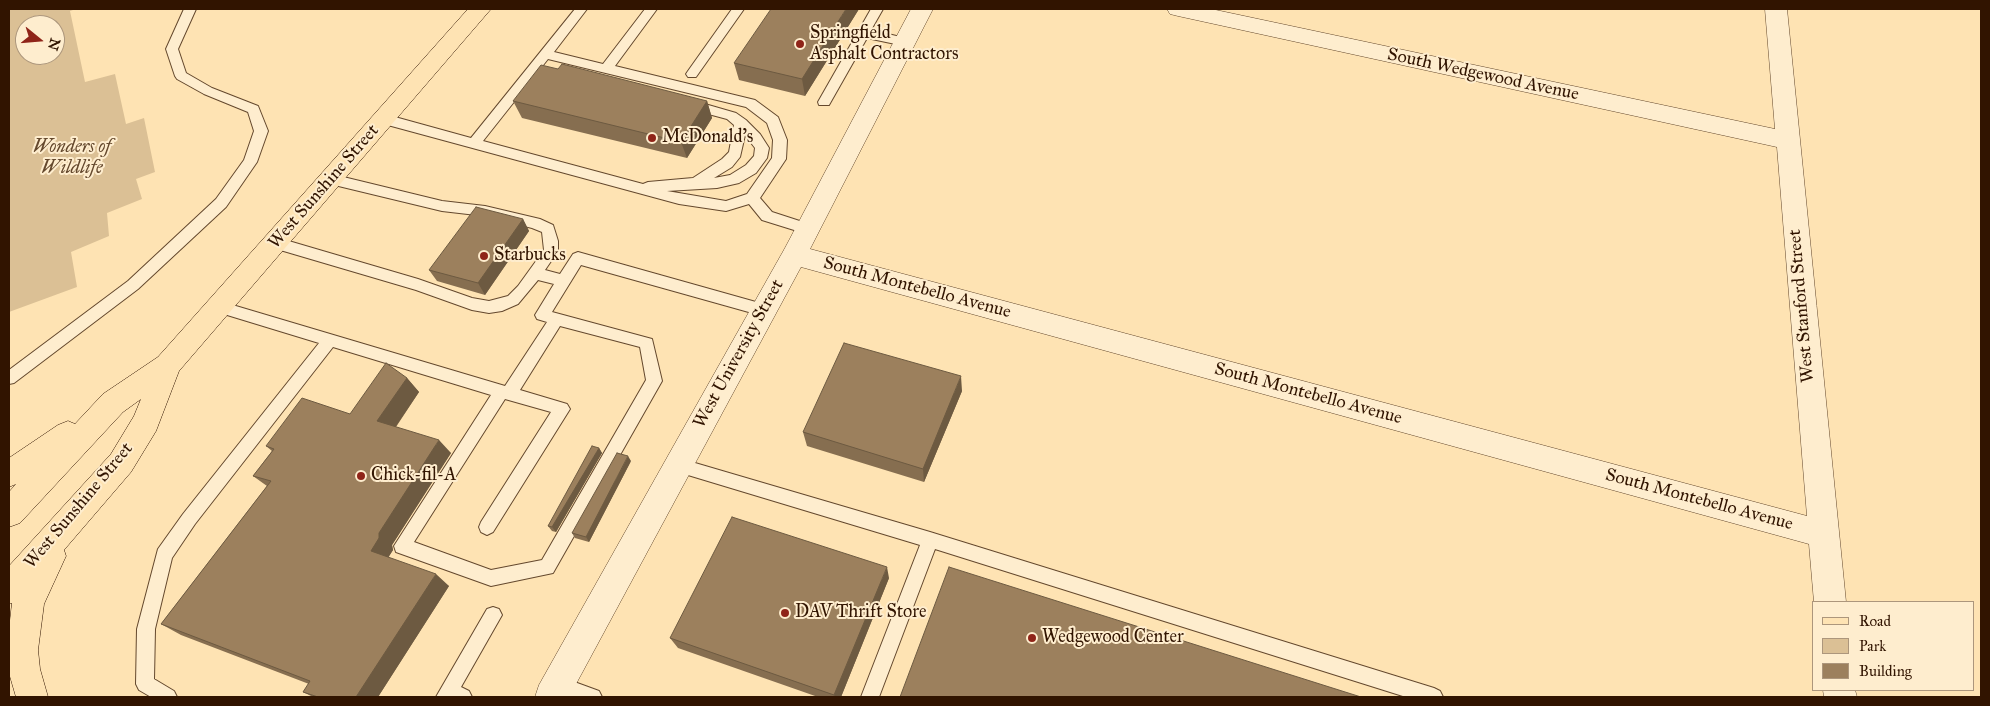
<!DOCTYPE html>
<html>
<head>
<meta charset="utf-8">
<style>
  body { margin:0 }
  #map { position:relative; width:1990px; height:706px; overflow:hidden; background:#fee3b3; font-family:"IM FELL Great Primer",serif }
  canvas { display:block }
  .frame { position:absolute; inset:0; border:10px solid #311400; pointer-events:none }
  .legend { position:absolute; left:1812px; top:601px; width:162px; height:90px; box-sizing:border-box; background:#feedce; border:1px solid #ac967c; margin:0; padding:6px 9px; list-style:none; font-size:15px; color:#311400 }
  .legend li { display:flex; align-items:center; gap:10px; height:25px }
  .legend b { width:25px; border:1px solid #ac967c }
  .north { position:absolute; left:15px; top:15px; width:50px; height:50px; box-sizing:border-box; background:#feedce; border:1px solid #ac967c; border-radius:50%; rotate:107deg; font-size:14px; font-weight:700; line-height:20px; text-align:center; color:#311400 }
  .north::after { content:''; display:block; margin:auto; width:18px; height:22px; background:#8f2418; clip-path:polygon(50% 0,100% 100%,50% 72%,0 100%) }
</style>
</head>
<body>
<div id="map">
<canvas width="1990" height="706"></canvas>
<div class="frame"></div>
<ul class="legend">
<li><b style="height:6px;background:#fee3b3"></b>Road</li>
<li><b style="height:14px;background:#dbc095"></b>Park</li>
<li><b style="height:14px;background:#9c805d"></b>Building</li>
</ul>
<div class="north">N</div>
</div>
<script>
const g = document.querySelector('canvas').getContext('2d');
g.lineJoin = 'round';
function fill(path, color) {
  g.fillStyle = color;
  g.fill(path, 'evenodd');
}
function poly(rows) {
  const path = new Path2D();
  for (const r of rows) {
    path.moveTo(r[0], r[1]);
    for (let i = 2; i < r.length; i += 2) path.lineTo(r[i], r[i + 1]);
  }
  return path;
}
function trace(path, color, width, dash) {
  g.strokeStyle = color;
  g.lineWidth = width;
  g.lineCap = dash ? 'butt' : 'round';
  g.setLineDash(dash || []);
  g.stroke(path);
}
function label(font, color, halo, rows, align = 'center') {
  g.font = font + ' "IM FELL Great Primer",serif';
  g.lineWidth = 4;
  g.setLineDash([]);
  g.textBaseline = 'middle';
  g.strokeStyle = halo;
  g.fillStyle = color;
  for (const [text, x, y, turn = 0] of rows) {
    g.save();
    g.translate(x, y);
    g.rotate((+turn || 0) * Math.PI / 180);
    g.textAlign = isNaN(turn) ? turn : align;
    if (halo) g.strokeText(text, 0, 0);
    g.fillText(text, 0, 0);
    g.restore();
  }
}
const green = poly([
  [9,9,76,9,70,11,85,82,115,74,126,124,144,118,155,172,136,179,142,199,107,213,109,236,71,252,77,287,9,312],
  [25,25,55,25,55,55,25,55]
]);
const service = poly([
  [184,9,196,9,178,49,186,73,212,88,258,106,268,131,257,162,226,207,138,289,14,383,9,384,9,370,128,281,216,199,244,160,254,131,248,112,204,94,177,79,175,76,166,49,184,9],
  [575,9,587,9,554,52,603,64,645,9,657,9,615,66,755,100,778,117,787,140,786,159,760,198,772,212,812,225,814,229,812,233,807,234,762,220,749,204,726,211,679,204,384,124,379,122,378,119,379,116,384,114,471,138,575,9],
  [548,59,746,107,767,123,773,140,772,158,747,194,726,201,667,191,717,188,739,183,756,173,767,158,769,148,760,134,746,120,736,113,691,100,686,102,685,105,686,108,727,119,734,125,729,152,722,159,693,178,648,182,643,184,483,141,548,59],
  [745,135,755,148,754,156,746,165,730,175,714,178,732,167,740,157,745,135],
  [732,9,744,9,696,77,688,77,686,74,688,71,732,9],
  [871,9,883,9,871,30,909,39,911,42,905,46,867,38,829,105,819,105,818,102,871,9],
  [331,174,442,201,485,206,540,219,553,225,558,241,558,251,545,270,560,274,573,254,578,252,763,304,768,306,770,310,768,314,763,316,581,265,552,312,652,339,662,381,553,573,491,586,396,552,394,546,491,395,333,347,195,524,172,558,155,629,154,679,174,691,177,697,151,697,139,690,136,684,137,629,158,549,183,514,319,343,214,311,212,307,214,303,219,301,505,386,547,322,537,319,535,315,554,284,538,280,518,304,502,311,489,313,472,310,416,290,270,247,268,243,270,239,275,237,418,279,472,298,489,301,508,296,518,286,544,250,542,232,532,228,485,216,442,211,326,183,324,179,326,175,331,174],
  [560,326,640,347,646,380,542,560,491,570,414,542,505,399,551,412,481,522,479,527,481,532,487,535,493,532,570,409,567,404,520,390,560,326],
  [678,458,930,532,1434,688,1440,691,1443,697,1406,697,935,549,879,697,861,697,920,545,678,472,672,470,670,465,672,460,678,458],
  [493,607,499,609,502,615,461,687,469,691,472,697,436,697,487,609,493,607],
  [558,676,599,691,602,697,568,697,552,691,549,685,552,679,558,676]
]);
const minor = poly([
  [911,9,933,9,810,249,1807,516,1777,147,1178,16,1170,14,1167,9,1211,9,1775,129,1765,9,1787,9,1846,602,1814,602,1809,544,801,267,569,697,535,697,539,685,785,248,911,9],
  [1823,690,1855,690,1857,697,1824,697,1823,690]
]);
const primary = poly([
  [468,9,491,9,179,371,156,431,131,472,64,550,66,556,44,604,38,650,40,669,48,697,16,697,9,673,9,629,12,603,9,604,9,566,111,454,134,416,141,399,123,412,20,523,9,527,9,492,16,484,9,487,9,458,58,425,68,421,75,424,103,394,158,357,468,9]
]);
const wall = poly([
  [859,9,805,96,739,80,734,63],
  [513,101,707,101,712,118,687,158,522,118],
  [523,219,529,231,485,295,437,281,429,270],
  [407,378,419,392,396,427,451,453,392,545,393,550,388,557,449,586,378,697,313,697,303,692,309,684,181,635,161,624,267,486,253,476,272,451,266,446,350,414],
  [962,391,924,482,807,446,803,432],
  [599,448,602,453,556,532,552,531,548,526],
  [631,461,589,542,575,538,572,533],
  [889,578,841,697,818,697,678,648,670,638]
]);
const shadedWall = poly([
  [846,9,859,9,805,96,802,79],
  [707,101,712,118,687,158,681,142],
  [523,219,529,231,485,295,478,283],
  [961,376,962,391,924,482,923,469],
  [407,378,419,392,390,435,377,421],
  [439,440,451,453,392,545,393,550,385,563,371,551,379,533],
  [599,448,602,453,556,532,552,527],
  [628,456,631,461,589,542,586,537],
  [887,567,889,578,841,697,835,697,834,695],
  [436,574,449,586,378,697,356,697]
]);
const building = poly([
  [771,9,846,9,802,79,734,63,771,9],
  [562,64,707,101,681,142,513,101,541,65,558,69,562,64],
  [476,207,523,219,478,283,429,270,476,207],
  [844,343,961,376,923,469,803,432,844,343],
  [386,363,407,378,377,421,439,440,379,533,379,538,371,551,436,574,356,697,318,697,303,692,310,681,161,624,271,481,253,476,274,449,266,446,302,398,350,414,386,363],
  [592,446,599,448,552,527,548,526,592,446],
  [617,453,628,456,586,537,572,533,617,453],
  [732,517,887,567,834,695,670,638,732,517],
  [949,567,1361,697,900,697,949,567]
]);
const markers = [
  [800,44,5,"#8f2418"],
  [652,138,5,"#8f2418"],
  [484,256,5,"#8f2418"],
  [361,476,5,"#8f2418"],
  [785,613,5,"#8f2418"],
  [1032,638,5,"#8f2418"]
];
const poiNames = [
  ["Springfield",810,34],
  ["Asphalt Contractors",810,55],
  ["McDonald's",662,138],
  ["Starbucks",494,256],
  ["Chick-fil-A",371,476],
  ["DAV Thrift Store",795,613],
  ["Wedgewood Center",1042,638]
];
const streetNames = [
  ["South Wedgewood Avenue",1483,75,12],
  ["West Sunshine Street",324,187,-49],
  ["South Montebello Avenue",917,288,15],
  ["West Stanford Street",1802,306,-95],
  ["West University Street",739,354,-61],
  ["South Montebello Avenue",1308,394,15],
  ["South Montebello Avenue",1699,500,15],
  ["West Sunshine Street",79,506,-50]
];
const parkNames = [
  ["Wonders of",72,148],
  ["Wildlife",72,169]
];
fill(green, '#dbc095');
trace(service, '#64482d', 2);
trace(minor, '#64482d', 1);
trace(primary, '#311400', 1);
fill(service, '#feedce');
fill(minor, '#feedce');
fill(primary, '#fee3b3');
fill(wall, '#866e50');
fill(shadedWall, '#6d5a41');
fill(building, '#9c805d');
trace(building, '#6d5a41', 1);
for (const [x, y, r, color] of markers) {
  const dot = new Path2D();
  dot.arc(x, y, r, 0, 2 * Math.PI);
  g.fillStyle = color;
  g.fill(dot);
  trace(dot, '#feedce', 2);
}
label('18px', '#311400', '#feedce', poiNames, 'left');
label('18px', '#311400', '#feedce', streetNames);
label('italic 18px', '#64482d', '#feedce', parkNames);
</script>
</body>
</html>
